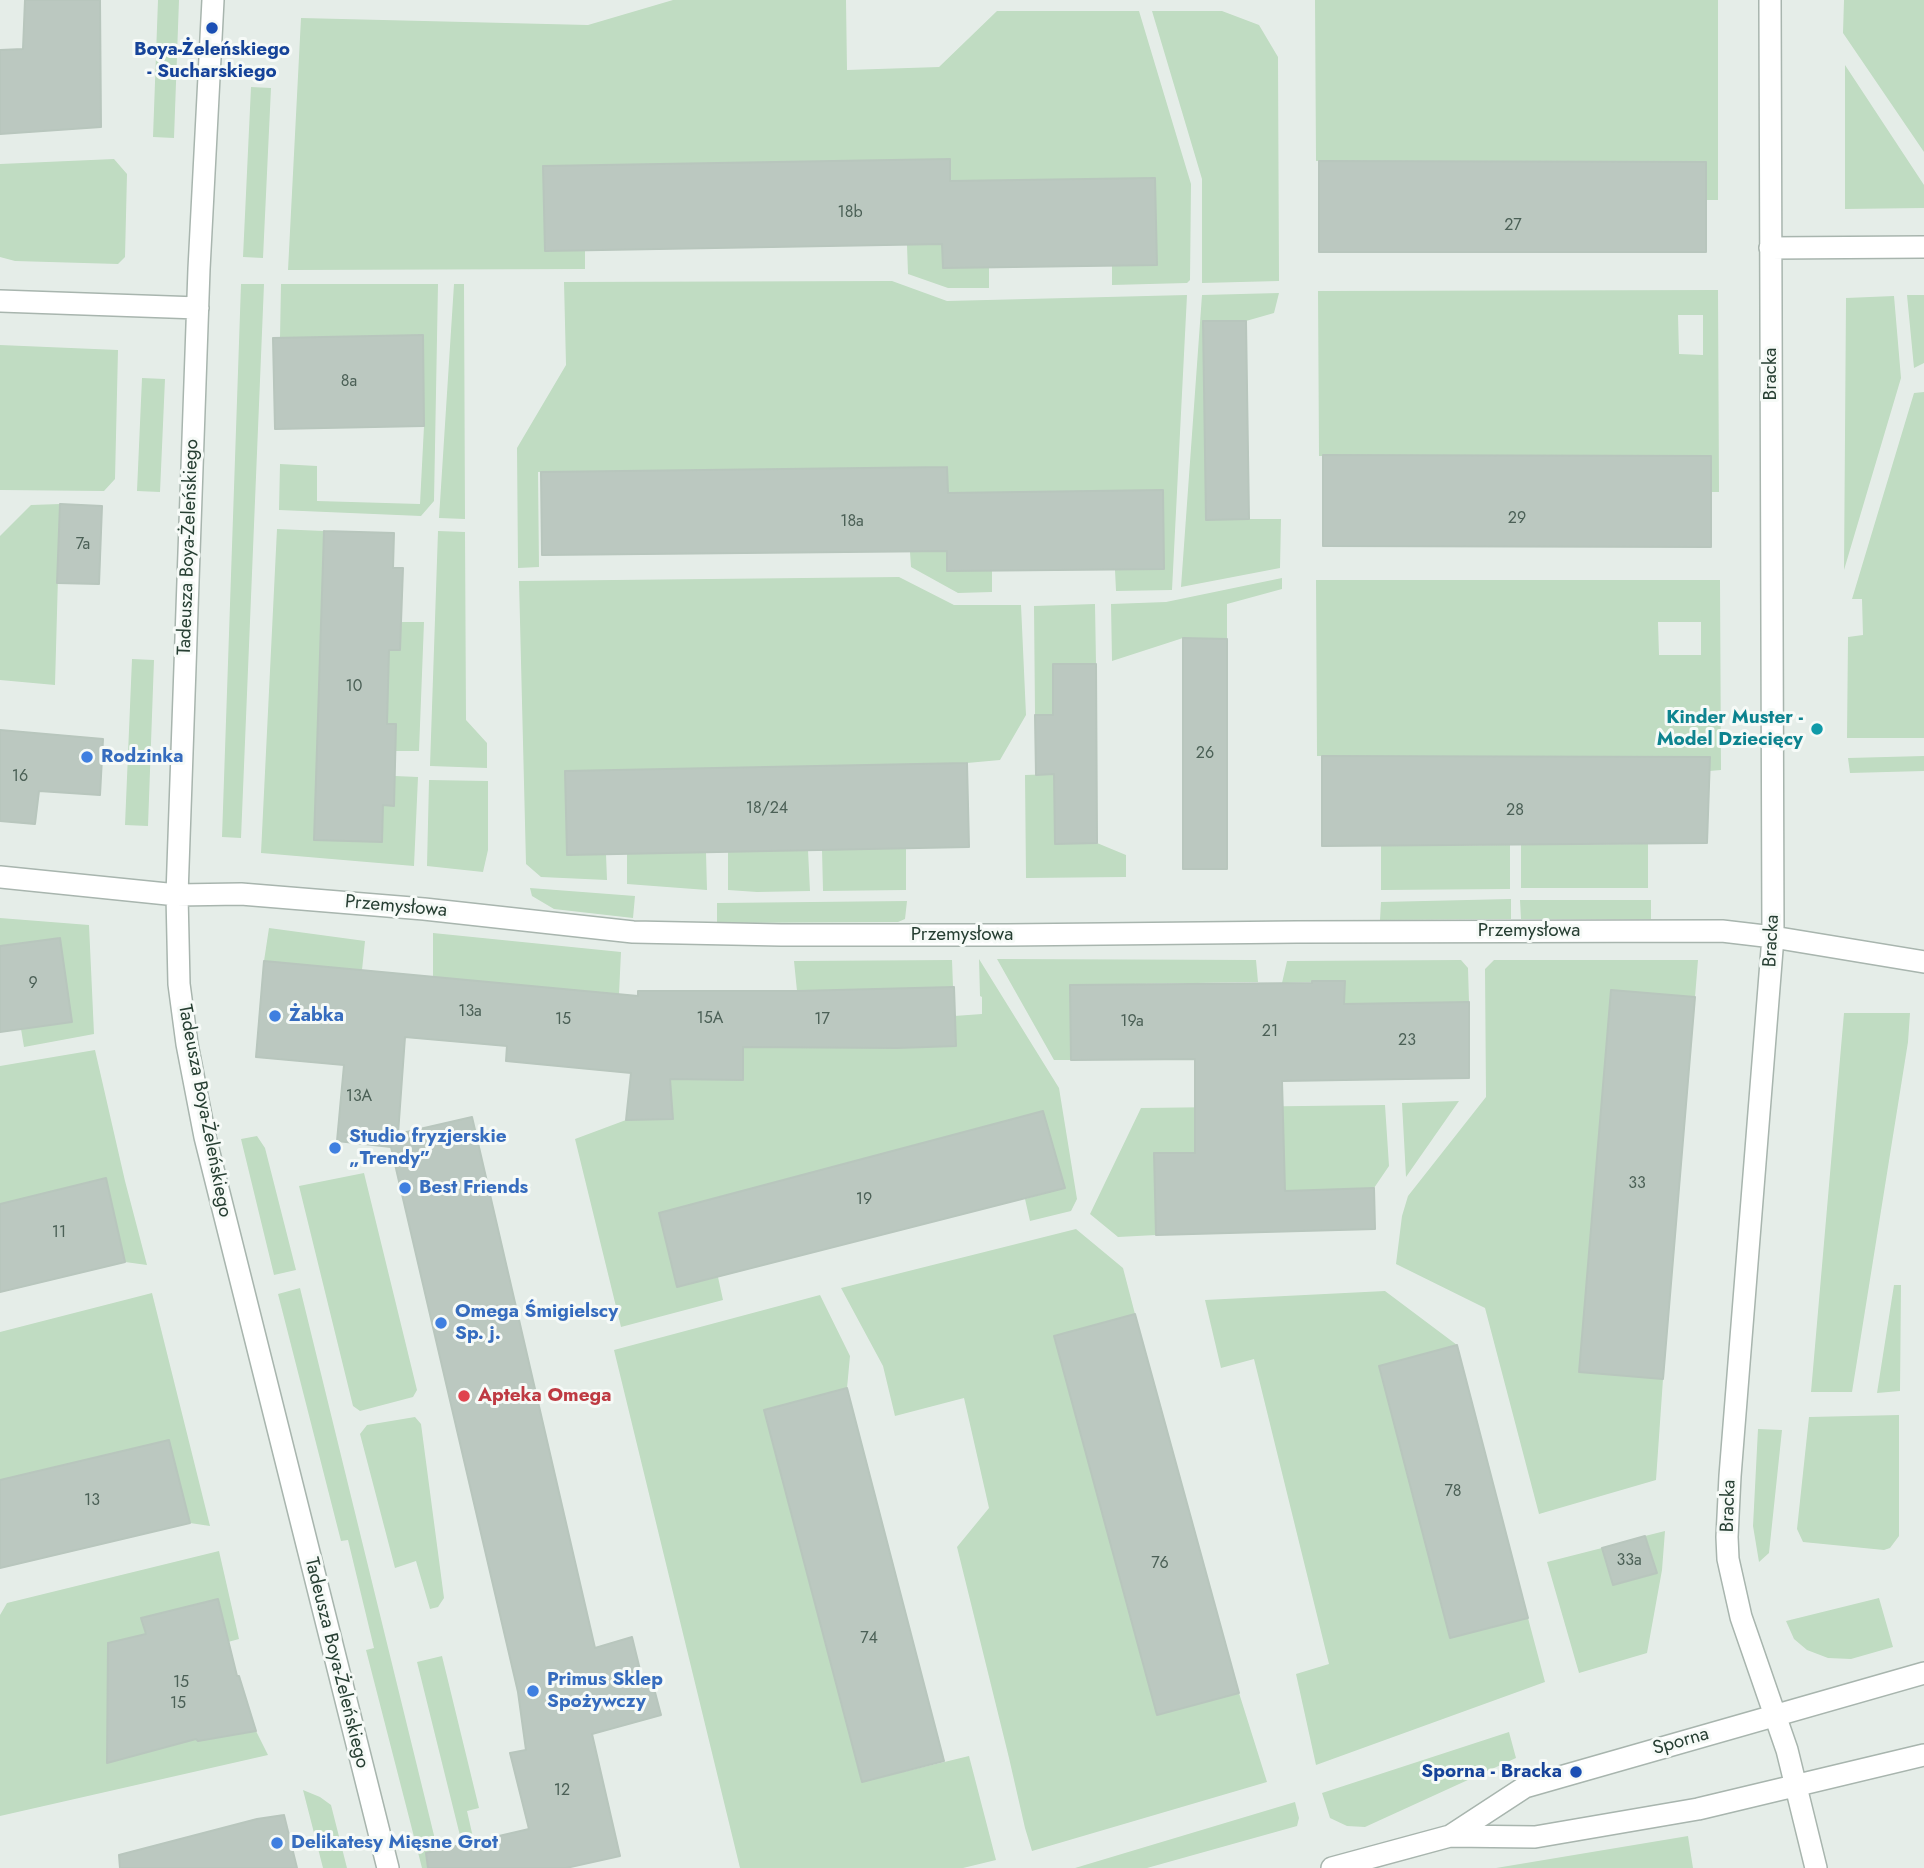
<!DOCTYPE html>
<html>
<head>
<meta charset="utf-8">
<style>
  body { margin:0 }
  canvas { display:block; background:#e5ede8 }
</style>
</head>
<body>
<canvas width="1924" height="1868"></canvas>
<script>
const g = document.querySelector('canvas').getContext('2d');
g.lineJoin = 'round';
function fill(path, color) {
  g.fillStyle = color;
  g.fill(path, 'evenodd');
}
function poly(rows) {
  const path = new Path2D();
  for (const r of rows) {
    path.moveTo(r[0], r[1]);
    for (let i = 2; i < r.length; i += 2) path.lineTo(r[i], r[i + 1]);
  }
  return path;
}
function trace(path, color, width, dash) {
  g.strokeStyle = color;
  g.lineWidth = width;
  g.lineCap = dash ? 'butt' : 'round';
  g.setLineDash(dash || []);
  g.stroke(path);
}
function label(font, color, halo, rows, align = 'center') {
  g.font = font + ' Jost,sans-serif';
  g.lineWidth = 6;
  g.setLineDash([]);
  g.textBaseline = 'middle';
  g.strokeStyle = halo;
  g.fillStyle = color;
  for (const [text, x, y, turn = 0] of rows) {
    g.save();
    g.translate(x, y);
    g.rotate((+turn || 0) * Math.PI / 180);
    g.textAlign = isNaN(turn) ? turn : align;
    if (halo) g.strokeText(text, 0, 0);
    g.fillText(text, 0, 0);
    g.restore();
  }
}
const green = poly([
  [158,0,179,0,174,138,153,137],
  [673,0,846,0,847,70,939,67,997,11,1139,11,1191,184,1190,280,1187,283,1112,285,1112,266,1157,265,1155,178,950,181,949,159,543,166,545,251,585,250,585,269,288,270,301,18,588,25],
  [1315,0,1718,0,1718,200,1706,200,1706,162,1316,161],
  [1844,0,1924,0,1924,152,1843,33],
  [1152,11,1222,11,1259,25,1278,57,1279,281,1202,283,1202,179],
  [1845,65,1924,185,1924,208,1845,209],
  [251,87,271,88,263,258,243,257],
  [114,159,127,174,125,257,118,264,15,261,0,257,0,164],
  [942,244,943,268,989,268,989,288,948,288,908,274,907,245],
  [892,281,947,301,1187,295,1172,590,1116,591,1115,570,1164,569,1163,490,948,493,947,467,538,472,539,567,518,568,517,448,566,365,564,282],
  [241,284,264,284,241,838,222,837],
  [281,284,438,284,434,501,421,516,279,510,280,464,317,466,317,501,420,504,424,426,422,335,280,338],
  [454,284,464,284,465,519,439,518],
  [1718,290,1719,492,1711,492,1710,456,1319,456,1318,291],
  [1678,315,1703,315,1703,355,1679,354],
  [1279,293,1274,313,1246,321,1203,322,1206,519,1281,519,1280,568,1181,587,1202,295],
  [1907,295,1924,295,1924,363,1914,368],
  [1894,296,1901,378,1844,570,1846,298],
  [0,345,118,350,115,479,104,491,0,490],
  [142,378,165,379,160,492,137,491],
  [1924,392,1924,738,1847,738,1848,637,1863,635,1862,599,1852,599,1914,393],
  [60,504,55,685,0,680,0,536,31,505],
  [277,529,324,531,314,840,381,842,383,805,394,806,395,776,418,777,414,866,261,853],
  [438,531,465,532,466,720,487,743,487,768,430,766],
  [947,551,947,571,992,571,992,592,958,593,911,567,910,552],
  [899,577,954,605,1021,605,1026,715,1000,760,967,763,565,771,567,854,606,854,607,880,541,877,526,864,519,581],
  [1282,578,1282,589,1227,604,1227,639,1183,638,1112,661,1111,604,1166,602],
  [1316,580,1720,580,1721,770,1709,771,1709,757,1317,756],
  [1658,622,1701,622,1701,655,1659,655],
  [1095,604,1096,664,1053,664,1053,715,1035,715,1034,606],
  [401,622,424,622,419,751,395,751,396,724,387,724,389,650,400,650],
  [132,659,154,660,148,826,125,825],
  [1924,756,1924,771,1850,773,1848,758],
  [1054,774,1055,843,1097,843,1126,855,1126,877,1026,878,1025,775],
  [429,780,488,781,488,850,483,872,427,866],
  [1648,844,1648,888,1521,888,1521,845],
  [1510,845,1510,889,1381,890,1381,846],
  [906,848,906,890,823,891,822,849],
  [808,850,810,891,757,892,728,890,728,851],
  [706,852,707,890,627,884,627,854],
  [530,888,635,896,633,918,554,909,532,896],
  [1511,899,1511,919,1380,920,1381,902],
  [1520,900,1651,900,1651,919,1521,919],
  [907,901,905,919,898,922,717,923,717,903],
  [0,918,89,925,94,1034,24,1047,21,1029,72,1022,60,938,0,946],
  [269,928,365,941,362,970,264,961],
  [433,933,621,952,619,994,433,977],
  [979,959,1059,1088,1077,1199,1071,1211,1030,1221,1025,1199,1065,1188,1043,1111,660,1213,677,1287,718,1277,723,1300,621,1327,575,1139,626,1120,654,1052,743,1080,743,1047,897,1048,955,1046,954,1016,982,1014,982,997,980,996],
  [997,959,1256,960,1258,982,1071,985,1071,1060,1054,1060],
  [952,960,953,987,797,991,794,961],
  [1461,960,1468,968,1469,1002,1344,1004,1345,981,1282,983,1287,961],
  [1494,960,1698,960,1695,997,1611,990,1663,1379,1656,1480,1539,1514,1485,1308,1396,1264,1402,1216,1408,1196,1486,1097,1485,969],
  [1844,1013,1910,1013,1908,1042,1852,1392,1811,1392],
  [95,1050,125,1181,147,1265,125,1262,106,1178,0,1204,0,1066],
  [1459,1101,1406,1177,1402,1103],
  [1385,1105,1389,1166,1374,1188,1285,1191,1283,1151,1154,1153,1156,1235,1118,1237,1090,1214,1141,1108],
  [257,1136,265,1148,296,1270,274,1275,241,1139],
  [364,1173,417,1390,413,1397,360,1411,353,1406,299,1186],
  [1076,1229,1123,1268,1135,1314,1054,1336,1157,1714,1239,1693,1267,1782,1032,1851,1025,1828,1009,1758,957,1547,989,1508,964,1398,895,1416,883,1366,841,1288],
  [1894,1285,1901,1285,1900,1391,1877,1393],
  [300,1288,442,1868,422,1868,366,1650,374,1648,348,1540,341,1541,278,1294],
  [1385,1291,1457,1345,1379,1367,1450,1638,1528,1618,1545,1682,1316,1765,1296,1674,1329,1664,1254,1359,1221,1368,1205,1300],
  [152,1293,210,1526,190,1523,169,1440,0,1480,0,1332],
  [820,1295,850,1356,847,1388,764,1410,862,1782,969,1756,996,1860,963,1868,740,1868,614,1350],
  [1899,1415,1899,1536,1890,1548,1884,1550,1803,1542,1797,1529,1809,1417],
  [415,1417,421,1424,444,1598,438,1607,430,1609,416,1561,395,1568,360,1434,367,1425],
  [1758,1429,1782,1430,1769,1553,1759,1562,1753,1526],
  [1665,1531,1662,1570,1647,1653,1579,1673,1547,1562,1602,1548,1613,1585,1656,1573,1645,1536],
  [219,1551,239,1639,228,1642,218,1599,141,1618,146,1634,122,1640,108,1647,107,1762,196,1739,198,1741,256,1731,268,1755,0,1816,0,1615,7,1603],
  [1879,1598,1893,1647,1851,1659,1828,1658,1807,1650,1794,1639,1786,1621],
  [442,1656,479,1808,467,1811,480,1868,468,1868,417,1662],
  [1509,1732,1516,1758,1365,1827,1347,1826,1330,1818,1322,1793],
  [303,1790,320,1797,331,1805,347,1868,323,1868],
  [1295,1802,1299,1818,1297,1826,1147,1868,1075,1868],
  [1688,1836,1693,1868,1496,1868]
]);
const building = poly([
  [25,0,100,0,101,127,0,134,0,50,23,49,25,0],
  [950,159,950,181,1155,178,1157,265,943,268,942,244,545,251,543,166,950,159],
  [1319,161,1706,162,1706,252,1319,252,1319,161],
  [1203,321,1246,321,1249,519,1206,520,1203,321],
  [423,335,424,426,275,429,273,338,423,335],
  [1323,455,1711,456,1711,547,1323,546,1323,455],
  [947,467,948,493,1163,490,1164,569,947,571,947,551,542,555,541,472,947,467],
  [60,504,102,506,99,584,57,583,60,504],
  [324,531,394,533,393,568,403,568,400,650,389,650,387,724,396,724,394,806,383,805,382,842,314,840,324,531],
  [1183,638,1227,639,1227,869,1183,869,1183,638],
  [1053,664,1096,664,1097,843,1055,844,1054,774,1036,775,1035,715,1053,715,1053,664],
  [0,730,103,739,100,795,39,791,35,824,0,821,0,730],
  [1322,756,1710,757,1707,843,1322,846,1322,756],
  [967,763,969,847,567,855,565,771,967,763],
  [60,938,72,1022,0,1032,0,946,60,938],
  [264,961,638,996,638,991,798,991,954,987,956,1046,897,1048,743,1047,743,1080,670,1079,673,1119,626,1120,631,1073,506,1061,507,1046,405,1037,398,1134,472,1117,595,1648,632,1637,642,1678,651,1677,661,1715,592,1734,620,1856,566,1868,428,1868,426,1853,529,1829,510,1753,526,1750,518,1692,391,1147,337,1141,344,1065,256,1057,264,961],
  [1312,981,1345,981,1344,1004,1469,1002,1469,1078,1282,1081,1285,1191,1374,1188,1375,1229,1156,1235,1154,1153,1195,1153,1195,1059,1071,1060,1070,985,1312,983,1312,981],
  [1611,990,1695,997,1663,1379,1579,1372,1611,990],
  [1043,1111,1065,1188,677,1287,659,1213,1043,1111],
  [106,1178,125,1262,0,1292,0,1204,106,1178],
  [1135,1314,1239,1693,1157,1715,1054,1336,1135,1314],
  [1457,1345,1528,1618,1450,1638,1379,1366,1457,1345],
  [847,1388,944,1761,862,1782,764,1410,847,1388],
  [169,1440,190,1523,0,1568,0,1480,169,1440],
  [1645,1536,1657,1573,1613,1585,1602,1548,1645,1536],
  [218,1599,237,1676,239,1676,256,1731,198,1741,196,1739,107,1763,108,1643,146,1634,141,1618,218,1599],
  [284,1815,297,1868,120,1868,119,1855,257,1819,284,1815]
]);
const minor = poly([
  [213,0,199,269,186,638,177,895,179,984,187,1044,205,1137,388,1868],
  [1770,0,1773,937,1730,1476,1727,1537,1728,1559,1741,1617,1787,1750,1816,1868],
  [1770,248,1924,247],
  [0,301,198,308],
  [0,877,177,895,241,894,424,909,633,932,781,935,1007,935,1297,932,1722,931,1773,937,1924,962],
  [1450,1836,1525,1787,1924,1673],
  [1332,1868,1450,1836,1535,1837,1698,1809,1924,1755]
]);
const markers = [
  [212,28,7,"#1a4fb4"],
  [1817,729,7,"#0f9aa8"],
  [87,757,7,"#3f7fe0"],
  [275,1016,7,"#3f7fe0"],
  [335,1148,7,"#3f7fe0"],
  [405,1188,7,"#3f7fe0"],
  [441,1323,7,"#3f7fe0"],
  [464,1396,7,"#e0444e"],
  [533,1691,7,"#3f7fe0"],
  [1576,1772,7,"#1a4fb4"],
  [277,1843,7,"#3f7fe0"]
];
const numberNames = [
  ["18b",850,213],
  ["27",1513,226],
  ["8a",349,382],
  ["29",1517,519],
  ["18a",852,522],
  ["7a",83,545],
  ["10",354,687],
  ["26",1205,754],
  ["16",20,777],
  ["18/24",767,809],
  ["28",1515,811],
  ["9",33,984],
  ["13a",470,1012],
  ["15A",710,1019],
  ["15",563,1020],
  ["17",822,1020],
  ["19a",1132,1022],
  ["21",1270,1032],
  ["23",1407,1041],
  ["13A",359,1097],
  ["33",1637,1184],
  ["19",864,1200],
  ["11",59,1233],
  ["78",1453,1492],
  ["13",92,1501],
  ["33a",1629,1561],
  ["76",1160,1564],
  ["74",869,1639],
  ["15",181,1683],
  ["15",178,1704],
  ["12",562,1791]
];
const transitNames = [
  ["Boya-Żeleńskiego",212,50],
  ["- Sucharskiego",212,72],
  ["Sporna - Bracka",1562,1772,"right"]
];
const streetNames = [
  ["Bracka",1771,374,-90],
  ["Tadeusza Boya-Żeleńskiego",189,547,-88],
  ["Przemysłowa",396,907,5],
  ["Przemysłowa",1529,931],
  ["Przemysłowa",962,935],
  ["Bracka",1772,941,-87],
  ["Tadeusza Boya-Żeleńskiego",204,1111,79],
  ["Bracka",1729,1506,-88],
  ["Tadeusza Boya-Żeleńskiego",336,1663,76],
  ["Sporna",1681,1742,-16]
];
const cultureNames = [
  ["Kinder Muster -",1803,718],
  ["Model Dziecięcy",1803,740]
];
const shopNames = [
  ["Rodzinka",101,757],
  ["Żabka",289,1016],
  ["Studio fryzjerskie",349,1137],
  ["„Trendy”",349,1159],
  ["Best Friends",419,1188],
  ["Omega Śmigielscy",455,1312],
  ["Sp. j.",455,1334],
  ["Primus Sklep",547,1680],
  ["Spożywczy",547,1702],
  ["Delikatesy Mięsne Grot",291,1843]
];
const healthNames = [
  ["Apteka Omega",478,1396]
];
fill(green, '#c0dcc2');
fill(building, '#bbc8c0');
trace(building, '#b8c6bd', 2);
trace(minor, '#a8b5ae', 24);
trace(minor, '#fff', 21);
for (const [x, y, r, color] of markers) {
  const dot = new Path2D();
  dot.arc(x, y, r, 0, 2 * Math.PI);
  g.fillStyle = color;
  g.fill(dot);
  trace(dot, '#f6faf7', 2.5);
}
label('16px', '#4b6056', null, numberNames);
label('bold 19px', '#164399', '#f6faf7', transitNames);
label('19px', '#263e32', '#f6faf7', streetNames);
label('bold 19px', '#0d838f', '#f6faf7', cultureNames, 'right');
label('bold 19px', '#366cbe', '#f6faf7', shopNames, 'left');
label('bold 19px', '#be3a42', '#f6faf7', healthNames, 'left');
</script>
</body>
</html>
